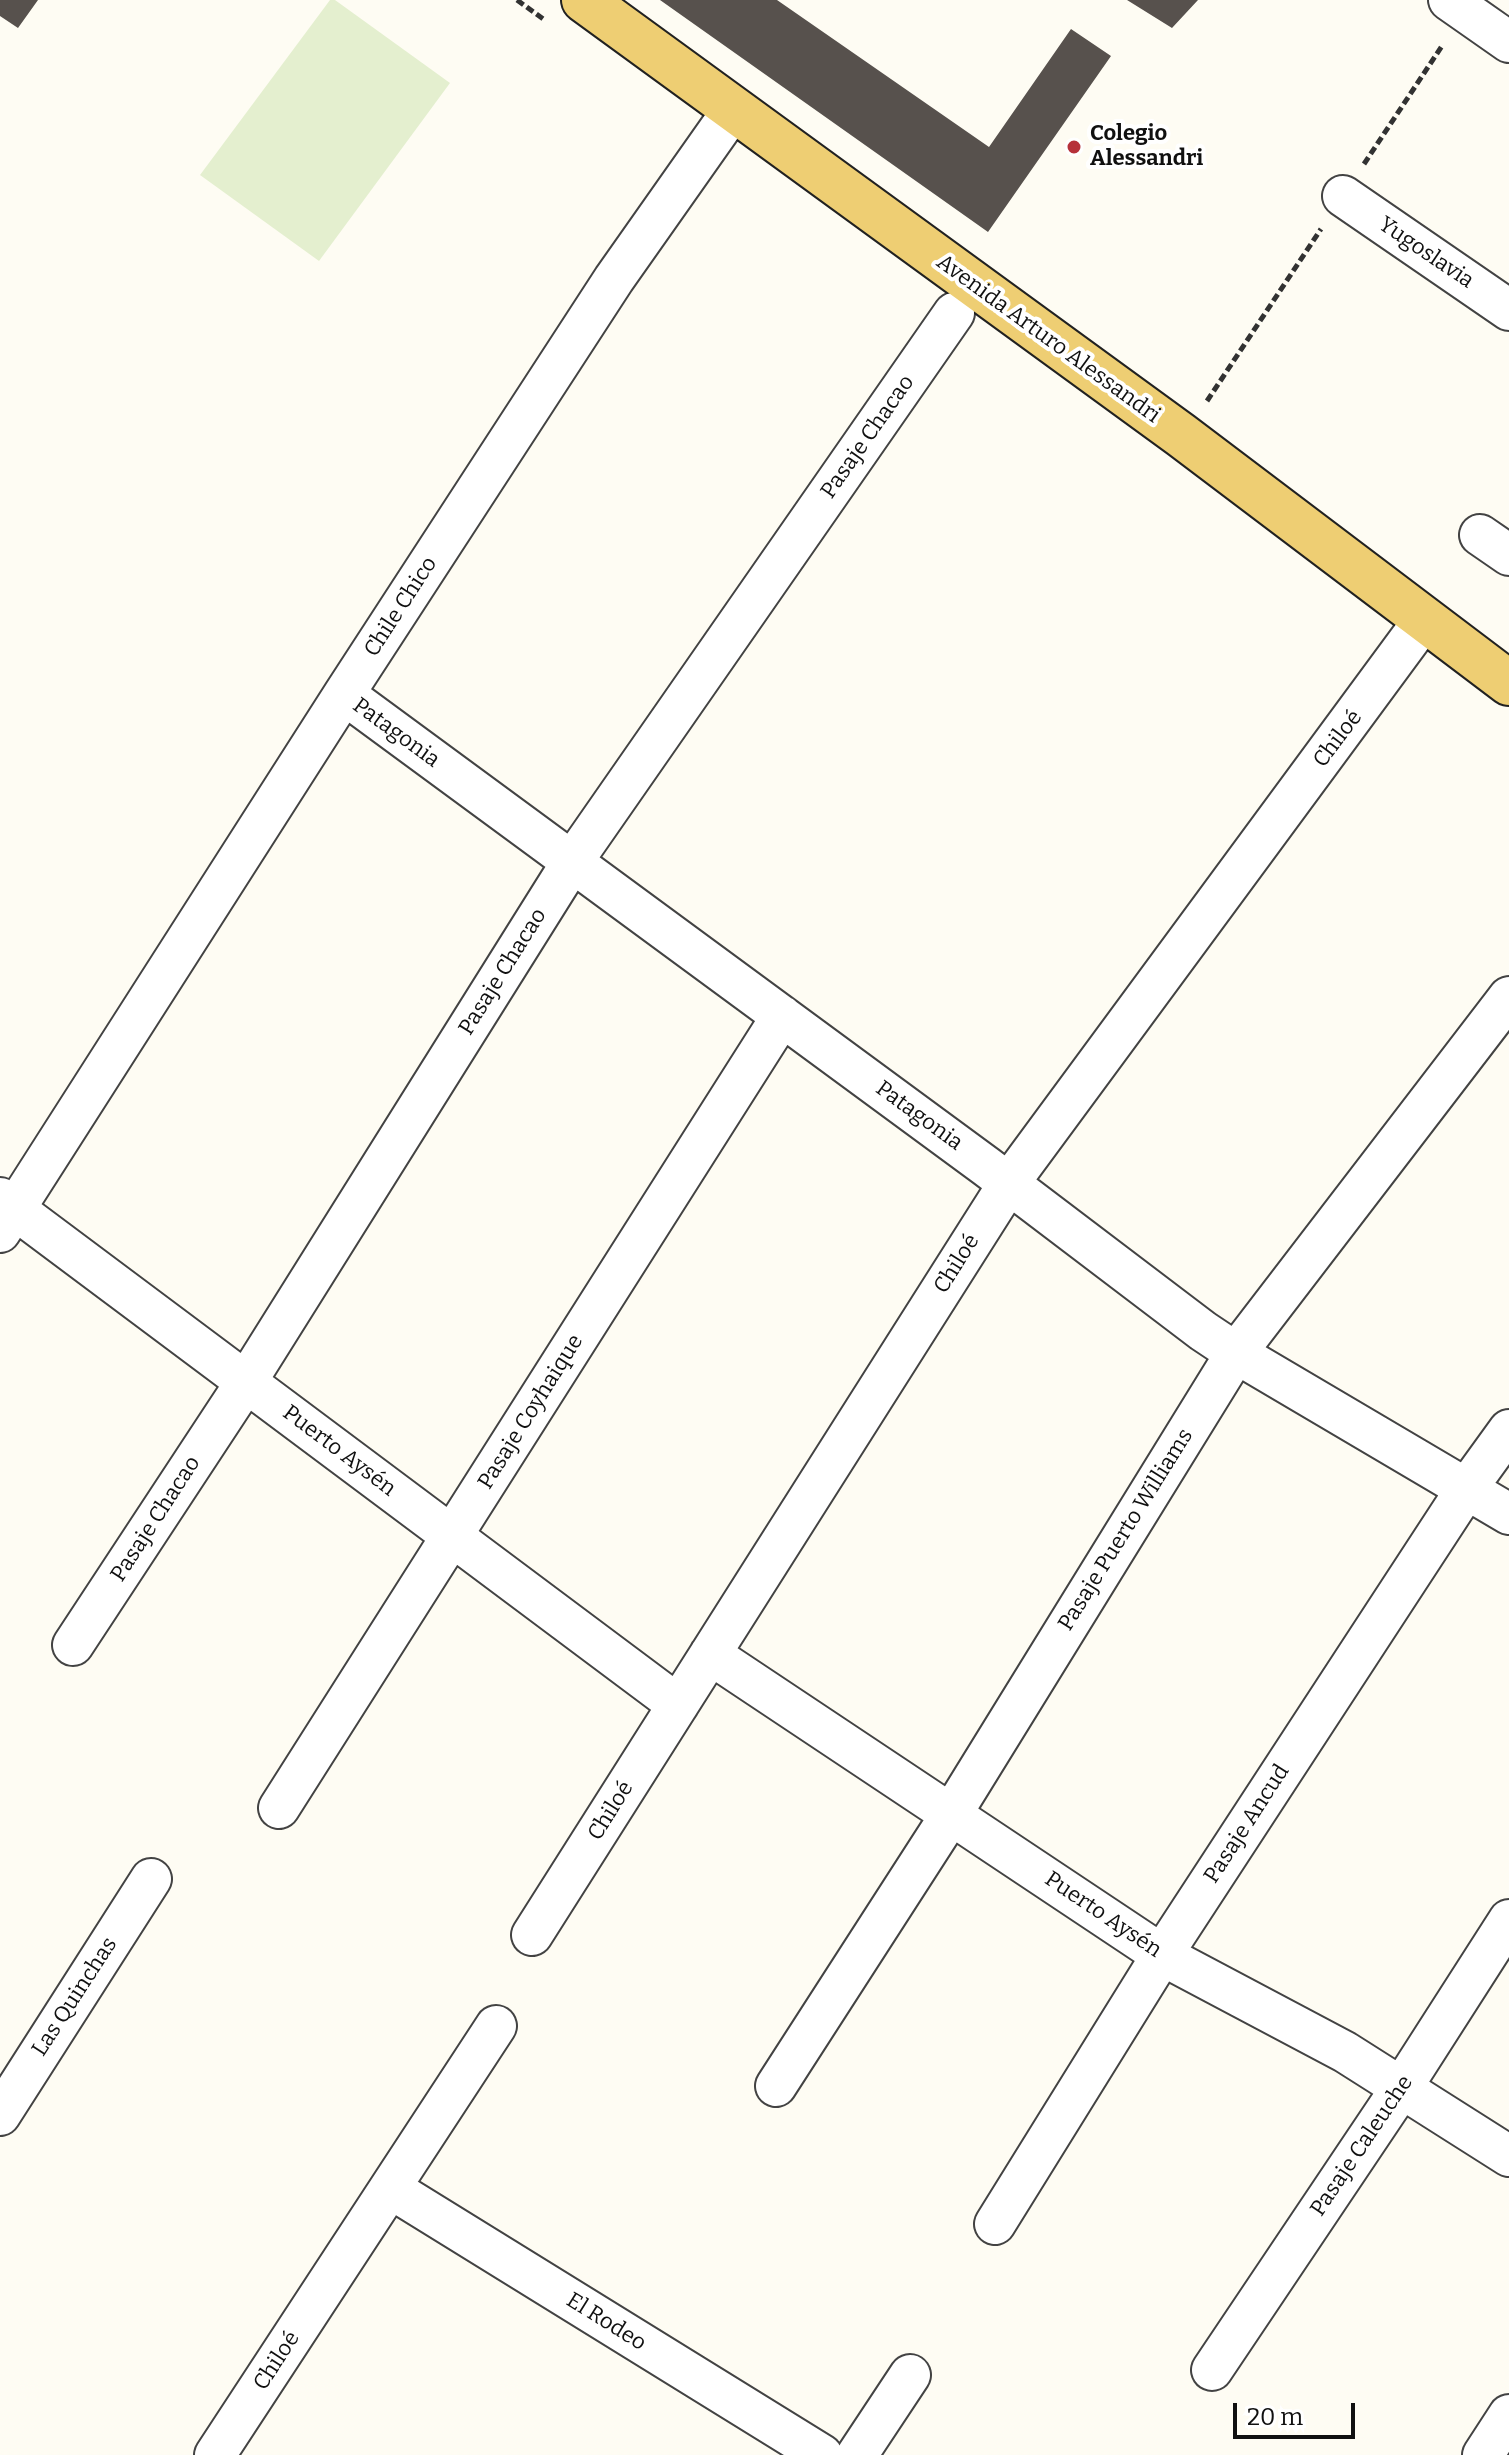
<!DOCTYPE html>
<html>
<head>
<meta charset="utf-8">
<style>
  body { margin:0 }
  #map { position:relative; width:1509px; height:2455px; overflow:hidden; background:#fefcf3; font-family:Bitter,serif }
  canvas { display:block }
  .scale { position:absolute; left:1233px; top:2403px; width:122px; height:36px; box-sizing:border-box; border:4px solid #101010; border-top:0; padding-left:10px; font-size:24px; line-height:28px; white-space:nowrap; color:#101010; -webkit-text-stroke:6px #fff; paint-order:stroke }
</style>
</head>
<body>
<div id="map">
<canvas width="1509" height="2455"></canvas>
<div class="scale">20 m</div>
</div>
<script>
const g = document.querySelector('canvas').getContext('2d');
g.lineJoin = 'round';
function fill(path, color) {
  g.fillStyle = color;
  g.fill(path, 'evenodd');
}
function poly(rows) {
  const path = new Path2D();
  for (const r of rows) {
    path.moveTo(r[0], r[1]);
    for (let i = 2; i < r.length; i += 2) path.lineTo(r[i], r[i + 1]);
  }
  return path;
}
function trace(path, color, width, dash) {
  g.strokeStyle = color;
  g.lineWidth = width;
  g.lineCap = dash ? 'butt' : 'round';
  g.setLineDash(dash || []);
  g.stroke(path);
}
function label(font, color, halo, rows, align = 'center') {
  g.font = font + ' Bitter,serif';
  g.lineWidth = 8;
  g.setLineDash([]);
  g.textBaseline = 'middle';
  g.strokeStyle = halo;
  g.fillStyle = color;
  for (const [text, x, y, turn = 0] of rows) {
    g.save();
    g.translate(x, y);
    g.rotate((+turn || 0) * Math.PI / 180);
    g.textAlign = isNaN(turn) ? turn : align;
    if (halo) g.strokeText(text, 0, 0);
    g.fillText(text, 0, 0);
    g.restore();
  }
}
const pitch = poly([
  [330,0,335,0,450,83,319,261,200,175]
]);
const building = poly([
  [0,0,38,0,18,28,0,16],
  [660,0,777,0,989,147,1071,29,1111,56,988,232],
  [1127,0,1198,0,1172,28]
]);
const path = poly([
  [517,0,546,21],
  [1364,164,1442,46],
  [1207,401,1321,229]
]);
const street = poly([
  [1449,0,1509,42],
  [1343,196,1509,310],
  [1480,535,1509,555],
  [344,694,987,1167,1203,1331,1236,1353,1509,1514],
  [0,1198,678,1705],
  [0,1232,344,694,614,279,733,110],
  [73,1645,246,1382,572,862,954,313],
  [710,1654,1162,1955,1345,2052,1509,2156],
  [279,1808,782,1016],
  [532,1935,1009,1183,1424,620],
  [776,2086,952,1813,1236,1353,1509,997],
  [0,2115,151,1879],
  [390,2188,822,2455],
  [995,2224,1162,1955,1467,1488,1509,1430],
  [1212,2370,1402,2087,1509,1920],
  [215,2455,496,2026],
  [857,2455,910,2375],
  [1483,2455,1509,2415]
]);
const primary = poly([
  [584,0,1181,435,1509,683]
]);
const markers = [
  [1074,147,8,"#b6313a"]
];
const poiNames = [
  ["Colegio",1090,134],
  ["Alessandri",1090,159]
];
const streetNames = [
  ["Yugoslavia",1426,253,34],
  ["Avenida Arturo Alessandri",1048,339,36],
  ["Pasaje Chacao",868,437,-55],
  ["Chile Chico",401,607,-57],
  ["Patagonia",396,733,36],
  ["Chiloé",1338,739,-53],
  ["Pasaje Chacao",503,972,-58],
  ["Patagonia",919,1116,36],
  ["Chiloé",957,1264,-58],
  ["Pasaje Coyhaique",531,1412,-58],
  ["Puerto Aysén",339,1451,37],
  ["Pasaje Chacao",156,1519,-57],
  ["Pasaje Puerto Williams",1126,1530,-58],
  ["Chiloé",611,1811,-58],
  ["Pasaje Ancud",1247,1824,-57],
  ["Puerto Aysén",1103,1915,34],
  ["Las Quinchas",75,1997,-57],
  ["Pasaje Caleuche",1362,2146,-56],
  ["El Rodeo",606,2322,32],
  ["Chiloé",277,2361,-57]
];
fill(pitch, '#e4efcf');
fill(building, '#57514d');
trace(street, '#434343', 44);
trace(primary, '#212121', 48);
trace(path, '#323232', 5, [8, 4]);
trace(street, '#fff', 40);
trace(primary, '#eece73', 44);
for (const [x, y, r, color] of markers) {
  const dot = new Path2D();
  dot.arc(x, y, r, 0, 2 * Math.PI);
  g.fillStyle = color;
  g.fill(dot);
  trace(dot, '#fff', 3);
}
label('bold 22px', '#101010', '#fff', poiNames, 'left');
label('22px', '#101010', '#fff', streetNames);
</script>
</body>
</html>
